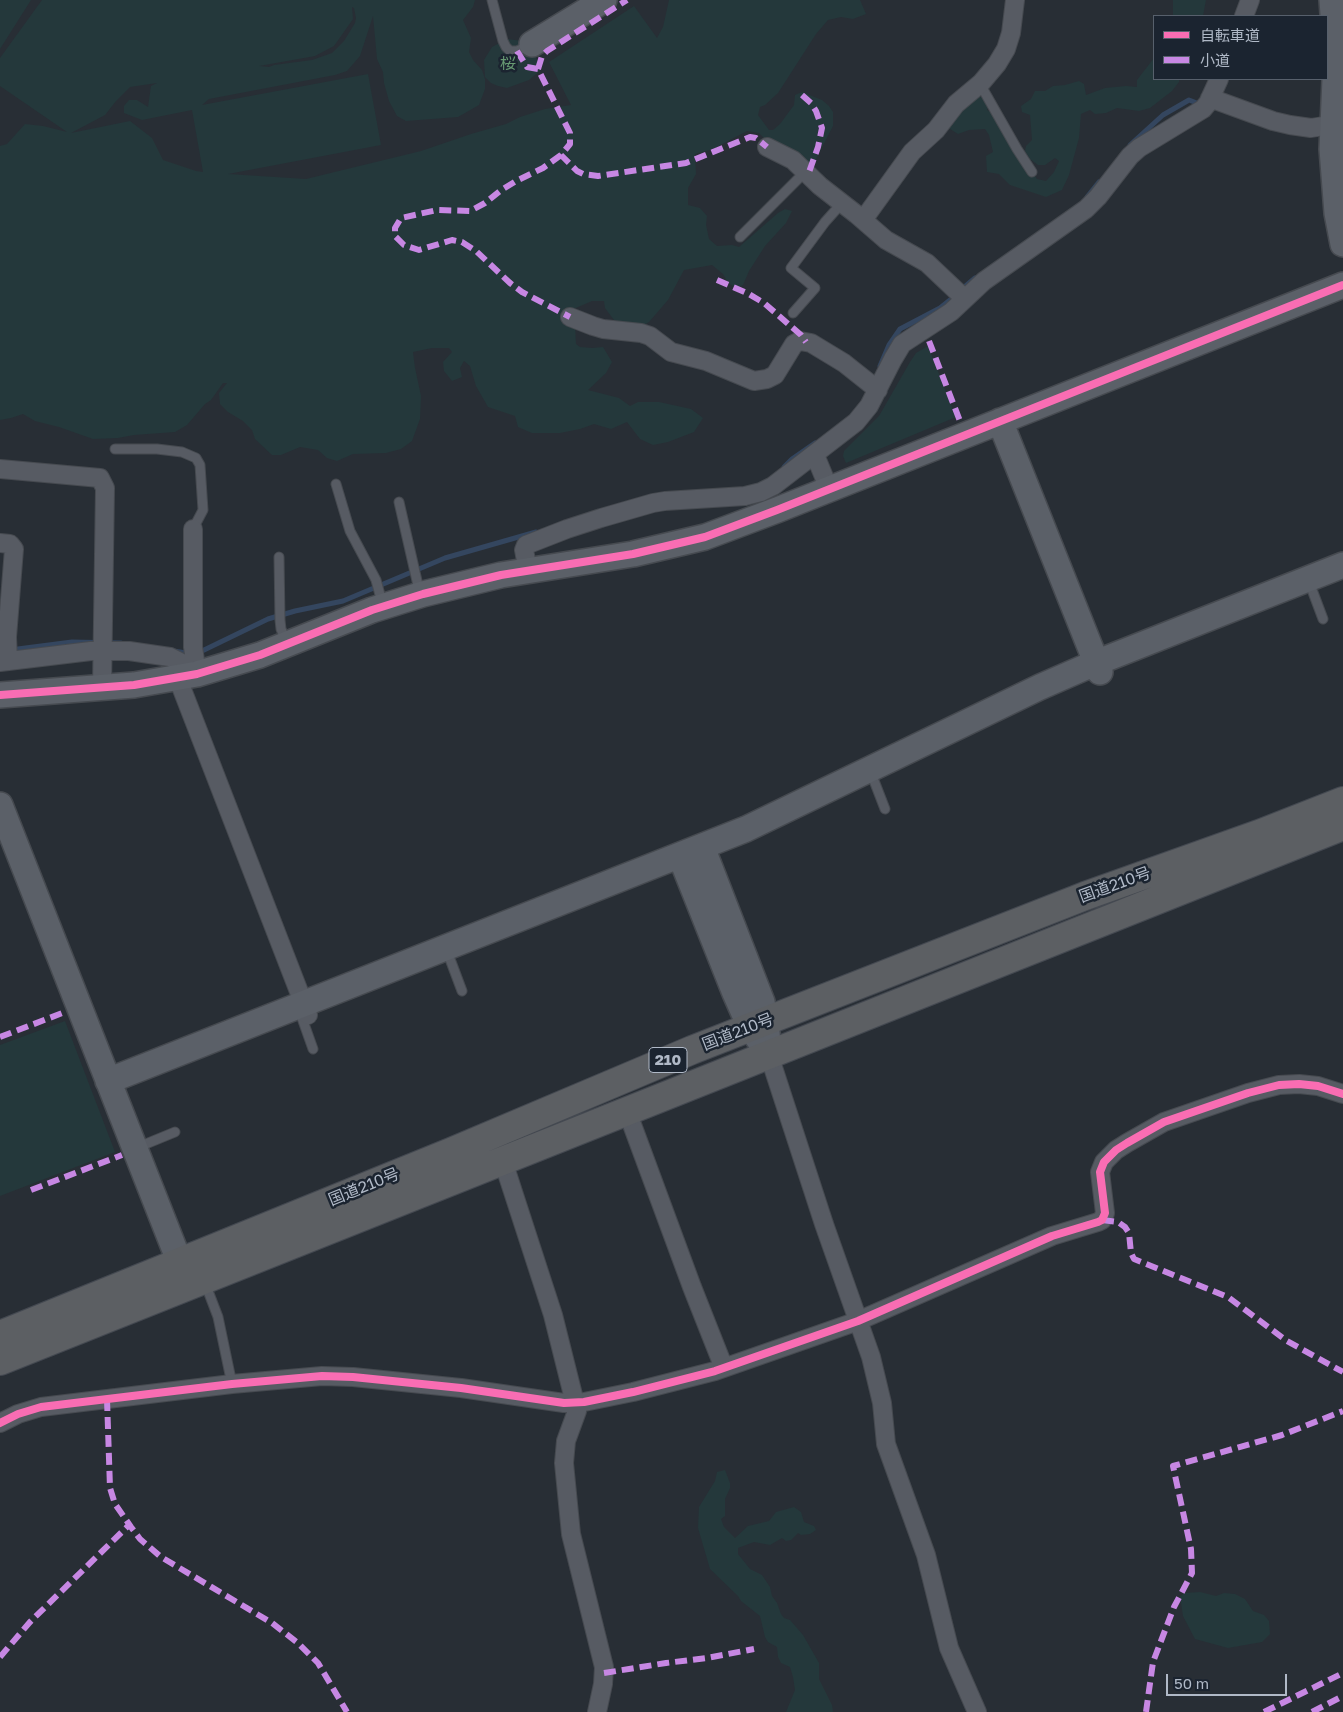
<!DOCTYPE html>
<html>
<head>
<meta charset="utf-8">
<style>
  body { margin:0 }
  #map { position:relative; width:1343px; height:1712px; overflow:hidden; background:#282e35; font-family:"Golos Text","Noto Sans JP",sans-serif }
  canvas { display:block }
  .legend { position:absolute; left:1153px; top:15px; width:175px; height:65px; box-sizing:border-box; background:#1b2430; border:1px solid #57606c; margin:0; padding:6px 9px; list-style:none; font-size:15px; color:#b0b9c7 }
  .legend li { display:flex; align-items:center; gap:10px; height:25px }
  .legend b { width:25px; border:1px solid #57606c }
  .scale { position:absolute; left:1166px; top:1674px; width:121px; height:22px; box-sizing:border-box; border:2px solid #b0b9c7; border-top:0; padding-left:6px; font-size:15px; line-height:18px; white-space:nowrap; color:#b0b9c7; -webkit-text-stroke:4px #1b2430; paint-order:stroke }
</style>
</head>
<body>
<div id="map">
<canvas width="1343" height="1712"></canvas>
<ul class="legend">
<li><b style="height:6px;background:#f96db3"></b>自転車道</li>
<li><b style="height:6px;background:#c787e3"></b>小道</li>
</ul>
<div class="scale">50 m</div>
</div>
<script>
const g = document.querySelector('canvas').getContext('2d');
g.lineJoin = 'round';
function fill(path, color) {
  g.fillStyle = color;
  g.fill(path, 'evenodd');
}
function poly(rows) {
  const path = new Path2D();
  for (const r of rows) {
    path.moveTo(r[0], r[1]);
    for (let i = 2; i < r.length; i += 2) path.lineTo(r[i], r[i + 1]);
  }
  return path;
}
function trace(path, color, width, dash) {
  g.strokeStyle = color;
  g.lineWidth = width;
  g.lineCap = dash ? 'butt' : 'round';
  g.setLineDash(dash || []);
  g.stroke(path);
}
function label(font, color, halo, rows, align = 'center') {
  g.font = font + ' "Golos Text","Noto Sans JP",sans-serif';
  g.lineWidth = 5;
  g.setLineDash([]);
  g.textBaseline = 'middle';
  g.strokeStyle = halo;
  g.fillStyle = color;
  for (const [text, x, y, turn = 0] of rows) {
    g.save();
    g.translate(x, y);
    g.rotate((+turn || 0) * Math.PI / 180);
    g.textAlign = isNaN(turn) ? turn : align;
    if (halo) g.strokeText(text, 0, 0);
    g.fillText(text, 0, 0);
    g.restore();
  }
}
const green = poly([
  [0,0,31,0,0,49],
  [42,0,475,0,473,7,463,20,471,38,469,52,473,60,482,70,485,79,485,89,479,105,458,117,406,121,397,116,389,101,384,83,383,72,377,59,373,16,360,56,347,71,335,75,209,99,202,105,368,74,381,145,228,174,306,179,421,151,471,134,506,124,520,117,545,109,571,105,549,62,634,6,657,38,663,27,669,0,860,0,866,14,853,19,841,17,828,20,816,34,778,93,765,105,760,107,758,115,769,130,773,130,780,124,794,105,795,95,802,92,822,100,829,106,833,112,833,126,816,159,808,166,766,140,759,133,747,131,713,149,695,154,696,174,688,188,688,205,700,208,707,216,706,225,709,239,717,246,732,245,739,247,778,213,785,209,792,211,786,223,765,246,749,271,743,285,736,288,728,283,723,274,712,265,684,270,668,300,649,322,639,328,614,320,605,308,604,301,592,301,564,313,575,325,576,344,580,347,592,348,603,347,612,362,606,373,588,390,619,398,630,406,638,402,659,402,691,409,703,418,694,432,668,442,653,445,640,439,627,422,611,429,594,424,580,429,560,433,532,433,518,427,515,416,488,407,476,386,470,366,464,361,460,368,462,377,452,381,444,371,443,362,452,352,449,348,432,348,413,352,415,368,421,396,420,419,412,441,401,449,386,453,353,454,337,461,327,458,318,450,300,447,281,455,272,455,255,439,252,430,243,421,228,412,220,404,219,393,227,383,223,383,211,400,205,404,187,425,175,432,134,435,118,438,93,439,59,427,35,421,23,414,11,418,0,420,0,146,7,144,25,124,43,126,67,132,0,86,0,58],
  [352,7,354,8,356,18,355,23,344,41,332,53,312,60,274,65,269,67,259,66,315,56,334,46,353,19],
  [157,83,151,86,148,107,137,100,129,100,124,106,124,113,142,120,192,110,203,172,196,171,163,160,152,138,130,121,71,133,105,115,116,101,130,87],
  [1173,0,1206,0,1203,16,1173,16],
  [507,39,523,41,534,53,541,70,529,80,507,88,498,86,491,83,485,77,484,60,492,47],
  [1154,58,1154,79,1179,79,1179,82,1172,91,1150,108,1139,111,1117,108,1106,113,1095,114,1090,110,1081,114,1079,138,1069,175,1062,190,1046,197,1010,185,999,174,987,172,986,156,993,152,989,135,985,129,969,130,958,134,947,127,975,96,986,98,989,105,987,110,992,113,1037,179,1046,181,1054,172,1059,161,1055,158,1045,165,1038,165,1030,159,1025,151,1026,146,1032,140,1030,115,1022,112,1021,106,1031,99,1035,91,1045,91,1053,86,1065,85,1079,81,1084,84,1086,95,1105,88,1126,86,1137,87,1137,80],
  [928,346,956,417,846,463,843,456,844,451,879,416,910,362,916,353],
  [65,1021,115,1152,0,1196,0,1045],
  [725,1470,730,1483,730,1488,725,1499,725,1516,721,1519,724,1527,735,1538,748,1526,769,1521,776,1512,794,1507,801,1512,804,1522,814,1526,816,1530,810,1534,801,1535,798,1533,791,1540,786,1541,782,1538,770,1545,754,1542,738,1548,738,1554,750,1569,762,1575,770,1587,772,1596,777,1603,781,1614,784,1618,790,1620,803,1635,819,1663,819,1679,832,1705,833,1712,786,1712,795,1690,793,1677,790,1667,781,1663,778,1657,777,1647,768,1642,765,1637,760,1616,741,1601,738,1596,710,1569,698,1528,699,1507,715,1481,717,1472],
  [1200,1592,1216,1596,1224,1593,1235,1594,1245,1599,1253,1611,1264,1615,1269,1621,1270,1634,1262,1642,1228,1648,1195,1639,1183,1616,1180,1596,1185,1593]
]);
const stream = poly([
  [1130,145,1163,115,1189,100,1202,105],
  [1087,197,1099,182],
  [961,290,975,278],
  [880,366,889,345,900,329,940,308,955,296],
  [784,467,792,459,815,443],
  [10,650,72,642,121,643],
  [174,651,186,653,202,651,268,619,295,611,343,601,445,558,536,532]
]);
const lane = poly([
  [492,0,503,41,506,47,510,51,517,51,532,44],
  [980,84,1017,149,1032,172],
  [740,237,805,172],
  [793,313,815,288,791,268,825,222,842,203],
  [115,449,157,449,182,452,196,458,200,465,203,510,193,529],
  [336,484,350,531,376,580,383,606],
  [399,502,420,594],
  [279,557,280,620,281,629,287,643],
  [1311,587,1323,619],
  [873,778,885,809],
  [450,959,462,991],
  [302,1018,313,1049],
  [136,1148,175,1132],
  [205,1283,218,1317,232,1384]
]);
const street = poly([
  [1244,16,1250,0],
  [1210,98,1273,121,1290,125,1311,128,1342,123],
  [767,147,793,160,820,186,856,214,886,240,927,263,964,298],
  [863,220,912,152,936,130,956,104,981,83,997,64,1006,49,1011,33,1015,0],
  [570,317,593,326,603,329,641,333,650,336,671,352,706,361,754,381,767,379,775,375,794,344,800,341,811,343,844,363,878,390],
  [815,455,829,489],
  [0,469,100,478,105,488,102,688],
  [193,529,193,647,197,674],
  [0,543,10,544,14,549,7,637,8,661],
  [528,571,524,550,526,545,567,529,601,518,653,503,665,501,745,496,761,492,773,486,856,422,869,406,893,359,902,344,951,312,984,281,1086,209,1098,197,1130,156,1139,148,1203,109,1208,103,1219,79],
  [0,662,91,651,129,651,170,657,182,663,197,674],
  [178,679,308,1015],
  [769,1055,824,1224,871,1357,882,1403,886,1444,926,1555,949,1648,977,1712],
  [627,1111,692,1287,724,1368],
  [503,1161,553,1315,577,1411,566,1441,564,1463,571,1534,604,1667,603,1684,597,1712],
  [0,1423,18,1414,41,1407,232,1384,322,1376,353,1377,461,1388,564,1403,584,1402,633,1392,715,1371,858,1321,1052,1236,1098,1222,1102,1220,1105,1213,1100,1172,1104,1162,1116,1150,1127,1143,1164,1122,1248,1093,1279,1085,1299,1084,1318,1086,1343,1094]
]);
const secondary = poly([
  [1332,0,1336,56,1332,149,1337,213,1343,244],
  [532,44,604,0],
  [1000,421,1100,672],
  [0,695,134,685,197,674,260,655,372,610,423,594,501,575,633,554,705,537,777,510,1343,285],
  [0,805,187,1281],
  [702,847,762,1002,766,1021,769,1055],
  [680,855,735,993,750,1027,762,1044],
  [108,1081,746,829,1040,687,1088,666,1343,565]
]);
const highway = poly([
  [0,1335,451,1152,692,1050,1085,896,1259,834,1343,801],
  [0,1361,1343,826]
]);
const quiet = poly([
  [517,51,527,67,538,69,570,133,570,144,561,155,577,171,583,174,598,176,686,163,750,137,756,138,767,147],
  [538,69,542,56,547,51,627,0],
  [802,95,811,103,816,111,822,128,818,147,808,175],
  [561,155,543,168,516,181,500,191,485,203,470,211,437,210,401,218,395,228,395,236,404,245,419,250,452,240,462,242,476,251,510,283,522,292,570,317],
  [717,280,747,293,764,303,801,335,806,342],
  [929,341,960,421],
  [0,1037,65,1012],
  [31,1190,122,1155],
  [1102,1220,1118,1222,1125,1227,1129,1233,1131,1253,1134,1259,1228,1297,1287,1341,1343,1372],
  [107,1399,110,1488,115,1504,131,1527,140,1539,161,1557,272,1623,298,1643,318,1663,347,1712],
  [0,1657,30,1622,129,1525],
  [604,1673,666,1663,707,1658,754,1649],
  [1146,1712,1153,1662,1174,1607,1192,1573,1191,1549,1173,1466,1282,1435,1343,1411],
  [1264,1712,1343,1673],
  [1312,1712,1343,1696]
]);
const cycleway = poly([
  [0,695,134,685,197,674,260,655,372,610,423,594,501,575,633,554,705,537,777,510,1343,285],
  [0,1423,18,1414,41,1407,232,1384,322,1376,353,1377,461,1388,564,1403,584,1402,633,1392,715,1371,858,1321,1052,1236,1098,1222,1102,1220,1105,1213,1100,1172,1104,1162,1116,1150,1127,1143,1164,1122,1248,1093,1279,1085,1299,1084,1318,1086,1343,1094]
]);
const shields = [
  [668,1060,38]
];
const shieldNames = [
  ["210",668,1060]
];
const parkNames = [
  ["桜",508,64]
];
const streetNames = [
  ["国道210号",1115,885,-20],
  ["国道210号",738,1032,-21],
  ["国道210号",364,1187,-22]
];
fill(green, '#24383b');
trace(stream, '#34465f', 5);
trace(lane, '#464a50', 11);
trace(street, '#464a50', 20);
trace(secondary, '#464a50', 28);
trace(highway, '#444951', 30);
trace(lane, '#575b63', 9);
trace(street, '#575b63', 18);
trace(secondary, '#5b6068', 25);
trace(highway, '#5c5f63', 28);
trace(quiet, '#c787e3', 6, [12, 6]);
trace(cycleway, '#f96db3', 8);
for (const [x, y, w] of shields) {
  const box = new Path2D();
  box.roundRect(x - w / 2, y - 12.5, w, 25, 4);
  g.fillStyle = '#1b2430';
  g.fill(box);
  trace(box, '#b0b9c7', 1);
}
label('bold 15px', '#b0b9c7', null, shieldNames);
label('16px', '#679972', '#1b2430', parkNames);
label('16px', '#b0b9c7', '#1b2430', streetNames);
</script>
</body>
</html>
